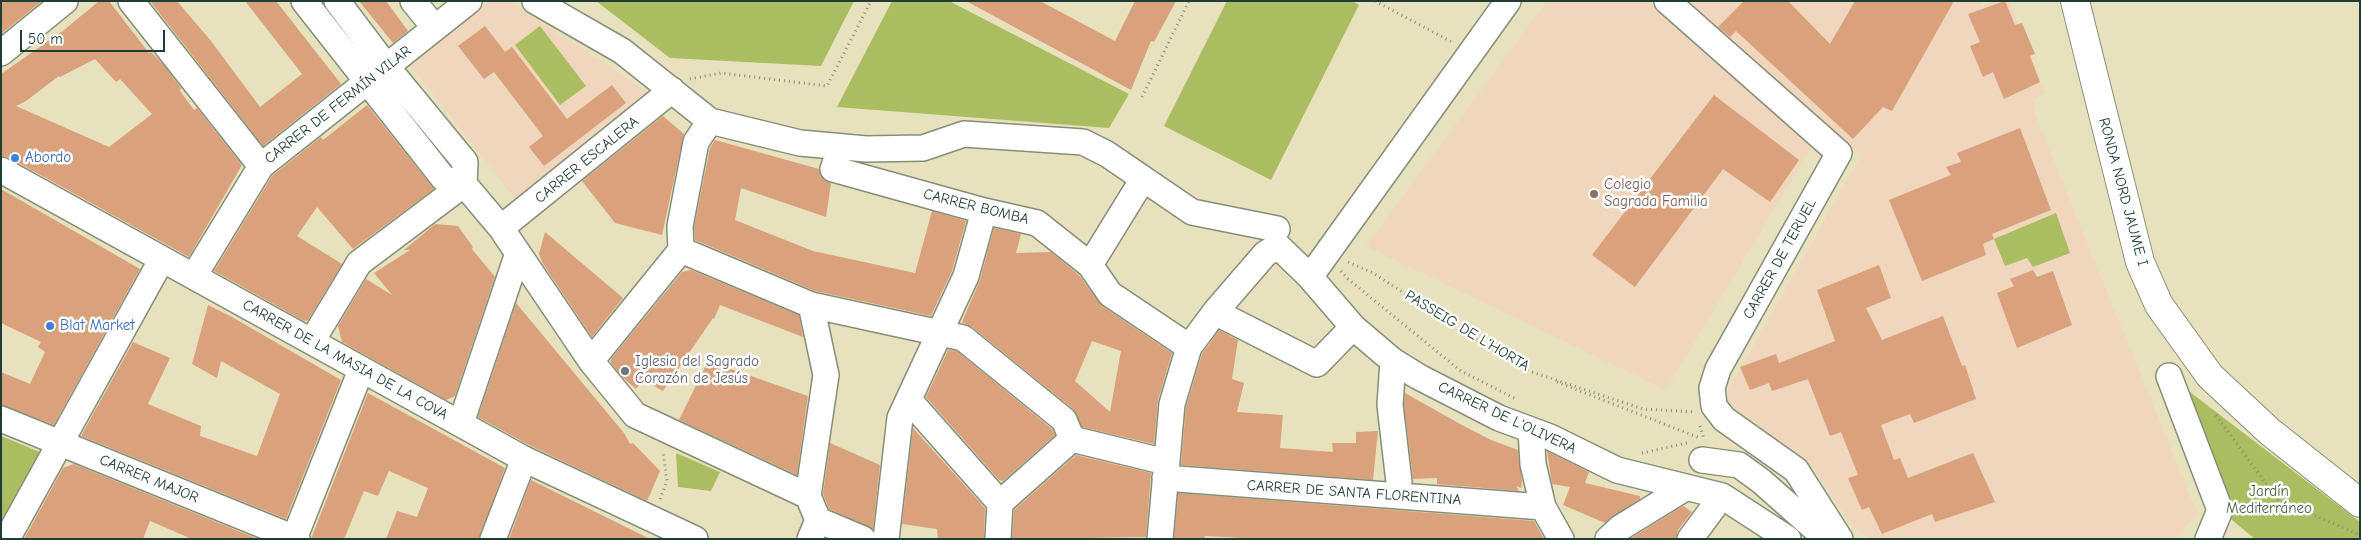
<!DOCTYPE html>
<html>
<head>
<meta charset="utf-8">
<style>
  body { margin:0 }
  #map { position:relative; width:2361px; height:540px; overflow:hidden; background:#e8e1bd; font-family:"Comic Neue",sans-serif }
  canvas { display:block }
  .frame { position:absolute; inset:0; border:2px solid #1f3d34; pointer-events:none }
  .scale { position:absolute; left:20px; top:30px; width:145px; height:22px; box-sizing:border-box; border:2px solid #1f3d34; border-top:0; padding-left:6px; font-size:15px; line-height:18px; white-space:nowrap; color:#1f3d34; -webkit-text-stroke:4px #fff; paint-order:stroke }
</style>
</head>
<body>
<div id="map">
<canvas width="2361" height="540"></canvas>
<div class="frame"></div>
<div class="scale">50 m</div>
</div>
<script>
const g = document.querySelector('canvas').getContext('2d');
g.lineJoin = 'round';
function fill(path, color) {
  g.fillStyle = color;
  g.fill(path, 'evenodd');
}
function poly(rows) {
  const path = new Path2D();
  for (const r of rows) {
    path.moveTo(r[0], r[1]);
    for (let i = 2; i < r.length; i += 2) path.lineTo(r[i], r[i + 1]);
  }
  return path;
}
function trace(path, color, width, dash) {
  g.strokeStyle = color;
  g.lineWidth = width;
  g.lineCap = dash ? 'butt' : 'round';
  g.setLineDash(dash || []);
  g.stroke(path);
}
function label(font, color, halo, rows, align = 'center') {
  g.font = font + ' "Comic Neue",sans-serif';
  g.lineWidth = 5;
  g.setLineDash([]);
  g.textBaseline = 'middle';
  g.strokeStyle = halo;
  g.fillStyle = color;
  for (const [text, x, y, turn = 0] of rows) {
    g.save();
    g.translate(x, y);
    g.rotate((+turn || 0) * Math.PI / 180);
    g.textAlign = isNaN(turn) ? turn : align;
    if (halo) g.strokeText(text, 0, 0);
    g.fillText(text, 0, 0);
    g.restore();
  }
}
const built = poly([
  [490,1,509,1,652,95,516,200,409,63],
  [1547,1,1649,1,1814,142,1666,390,1366,246],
  [1682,1,1980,1,1982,6,1996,1,2009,1,2045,93,2035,99,2034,112,2197,513,2176,539,1871,539,1854,528,1813,469,1730,409,1725,396,1862,154,1822,128]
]);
const green = poly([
  [596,1,854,1,821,66,670,58],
  [892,1,949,1,1129,94,1109,128,837,107],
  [1227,1,1352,1,1359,5,1271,180,1164,126],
  [540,26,586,86,560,105,515,45],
  [2056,213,2070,253,2033,267,2027,258,2005,266,1994,239],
  [2169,376,2360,522,2360,539,2255,539,2220,510],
  [1,436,40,452,1,522],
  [676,453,720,472,711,491,678,487]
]);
const building = poly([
  [1,1,42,1,1,34],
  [99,1,109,1,149,53,151,52,163,64,181,88,180,91,194,110,197,108,242,165,189,257,8,157,1,156,1,74,64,30],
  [95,59,116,82,120,79,152,114,109,147,16,106,26,101,59,76,60,77],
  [150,1,177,1,211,41,260,107,302,74,245,1,276,1,341,84,263,146],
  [359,1,386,1,408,31,393,43],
  [966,1,1040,1,1115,41,1135,1,1176,1,1154,42,1151,41,1131,90],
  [1744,1,1788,1,1830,44,1855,1,1954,1,1892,111,1883,107,1853,139,1736,31,1730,37,1718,27],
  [2005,1,2015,25,2022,23,2035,54,2030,56,2040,82,2004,99,1993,72,1983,77,1970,46,1980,42,1968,14],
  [485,26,505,52,512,47,567,119,612,85,626,103,544,166,529,147,543,136,494,72,484,79,458,46],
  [1714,95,1799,160,1770,202,1723,169,1635,287,1592,255],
  [367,105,434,189,353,249,317,207,297,236,342,264,308,320,304,321,214,271,272,176,321,137,323,140],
  [663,116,684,134,662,235,615,223,582,181],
  [2020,128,2051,210,1992,234,1994,239,1983,244,1986,255,1922,281,1889,200,1951,175,1946,167,1961,162,1957,153],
  [715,140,819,169,822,178,831,183,826,217,741,188,735,220,813,251,915,273,932,211,966,221,952,271,931,316,815,291,695,240,694,227,710,148],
  [1,189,140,269,54,425,1,405,1,372,30,384,45,352,38,347,41,342,1,323],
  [435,224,458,226,473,247,472,249,495,277,455,396,446,400,342,342,338,326,366,279,392,295,374,273,410,250,404,250],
  [994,228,1021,234,1016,253,1051,252,1079,275,1102,306,1172,353,1158,400,1154,444,1082,427,1073,409,972,327,962,322,980,280],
  [1092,341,1121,351,1110,412,1075,381],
  [545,232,623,298,592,337,543,264,539,254],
  [1879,265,1891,298,1866,308,1882,340,1943,316,1962,366,1965,365,1976,399,1914,423,1910,414,1881,425,1894,460,1900,458,1908,478,1973,453,1995,502,1935,522,1932,514,1882,534,1869,507,1862,510,1848,478,1858,475,1841,432,1830,436,1808,379,1772,391,1769,383,1750,390,1740,367,1776,354,1779,363,1835,341,1817,290],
  [691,270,799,315,803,337,720,305,714,319,713,318,663,391,643,380,636,389,621,376,611,363,611,359,682,272],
  [2033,270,2037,277,2053,271,2072,325,2017,348,1997,293,2014,286,2010,279],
  [516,303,624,433,630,444,633,443,660,471,647,501,531,446,478,417],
  [208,305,232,317,341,380,286,519,81,436,133,342,170,358,148,404,201,426,200,436,257,456,280,394,221,361,217,378,192,364],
  [1219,330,1238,340,1232,379,1244,383,1237,412,1283,415,1280,448,1333,452,1332,443,1356,443,1356,432,1378,431,1373,480,1181,465,1186,407,1202,354],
  [948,350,957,351,1052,429,1055,435,1003,481,999,480,926,397],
  [708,361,808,396,797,475,679,420],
  [368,393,505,468,479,539,386,539,397,511,417,517,428,488,389,471,378,496,364,491,344,539,311,539],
  [1405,393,1460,424,1491,440,1518,450,1522,481,1521,488,1516,486,1519,491,1437,484,1437,478,1413,479,1404,405],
  [913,428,985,508,984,539,938,539,937,529,902,524],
  [830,443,880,465,873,529,829,509,823,494],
  [1547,451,1589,472,1585,483,1640,496,1640,499,1605,523,1563,505,1570,487,1552,484],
  [1076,455,1151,473,1146,537,1012,539,1014,510],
  [74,464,258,539,192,539,150,521,143,539,24,539,63,468],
  [531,480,650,539,509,539],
  [1178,493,1534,521,1544,539,1262,539,1205,536,1204,539,1174,539],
  [1683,506,1692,512,1678,530,1676,539,1630,539]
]);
const path = poly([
  [1375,1,1452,42],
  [690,79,721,73,827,86,871,1],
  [1142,97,1189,1],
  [1348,262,1373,273,1520,368,1643,409,1695,412],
  [1341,271,1348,279,1461,371,1516,399],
  [1557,382,1700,438],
  [2216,415,2277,499,2360,535],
  [1700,426,1704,439],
  [1642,453,1687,443],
  [660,499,667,481,663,452]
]);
const minor = poly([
  [131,1,261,166],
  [304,1,444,179,464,184,501,228,591,361,635,415,808,496],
  [337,1,386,66,465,162,464,184],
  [413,1,435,28],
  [535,1,622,51,710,121,800,143,866,149,923,148,964,134,1083,142,1107,154,1192,212,1277,229],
  [1667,1,1839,153,1718,369,1712,388,1714,406,1724,419,1796,470,1840,539],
  [1,53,65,1],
  [841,147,833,169,984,211,1037,223,1090,265,1110,294,1189,347],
  [1,170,524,459,695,539],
  [501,228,672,90],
  [681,250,811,305,826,375,808,496,818,520,810,539],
  [1090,265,1143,179],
  [194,276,261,166,469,1],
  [1310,277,1508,1],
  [811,305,963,338,1064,420,1072,439,1166,462],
  [1215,312,1317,364,1353,327],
  [312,341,359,263,464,184],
  [591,361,681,250,680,226,696,142,710,121],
  [1393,361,1390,405,1399,482],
  [2169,376,2220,510,2208,539],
  [909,400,1000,503,998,539],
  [1,419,297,539],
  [461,423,518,253],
  [1531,430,1533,464,1543,507,1561,539],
  [1702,460,1739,465,1761,481,1821,534],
  [1165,478,1543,507],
  [1000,503,1072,439],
  [818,520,863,539],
  [7,539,162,259],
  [294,539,361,370],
  [493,539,524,459],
  [886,539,900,418,966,276,984,211],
  [1160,539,1172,404,1189,347,1215,312,1265,254,1278,246,1310,277,1353,327,1393,361,1419,377,1499,418,1550,437,1617,470,1722,496,1788,539],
  [1608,539,1620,528,1685,488],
  [1690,539,1722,496]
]);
const major = poly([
  [2075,1,2140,262,2159,305,2210,376,2269,431,2360,503]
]);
const markers = [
  [15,158,5,"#3f7fe0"],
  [1594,194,5,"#8d6e63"],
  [50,326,5,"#3f7fe0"],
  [625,371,5,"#6b7280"]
];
const streetNames = [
  ["CARRER DE FERMÍN VILAR",338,105,-38],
  ["CARRER ESCALERA",587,160,-39],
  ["RONDA NORD JAUME I",2123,192,75],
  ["CARRER BOMBA",976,207,14],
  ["CARRER DE TERUEL",1780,259,-61],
  ["PASSEIG DE L'HORTA",1467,331,31],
  ["CARRER DE LA MASIA DE LA COVA",345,360,29],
  ["CARRER DE L'OLIVERA",1507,418,25],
  ["CARRER MAJOR",149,479,22],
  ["CARRER DE SANTA FLORENTINA",1354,493,4]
];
const shopNames = [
  ["Abordo",25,158],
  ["Blat Market",60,326]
];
const educationNames = [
  ["Colegio",1604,185],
  ["Sagrada Familia",1604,202]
];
const worshipNames = [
  ["Iglesia del Sagrado",635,362],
  ["Corazón de Jesús",635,379]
];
const parkNames = [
  ["Jardín",2269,492],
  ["Mediterráneo",2269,509]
];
fill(built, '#f0d6bc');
fill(green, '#aabd61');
fill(building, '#d9a17c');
trace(minor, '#848f78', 28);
trace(major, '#848f78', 30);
trace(path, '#848f78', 3, [1, 4]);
trace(minor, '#fff', 25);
trace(major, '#fff', 28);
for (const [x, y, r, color] of markers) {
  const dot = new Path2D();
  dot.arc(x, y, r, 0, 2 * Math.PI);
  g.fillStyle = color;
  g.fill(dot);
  trace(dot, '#fff', 2);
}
label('15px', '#1f3d34', '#fff', streetNames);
label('15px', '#366cbe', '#fff', shopNames, 'left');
label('15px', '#785e54', '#fff', educationNames, 'left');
label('15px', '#5b616d', '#fff', worshipNames, 'left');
label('15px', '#496342', '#fff', parkNames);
</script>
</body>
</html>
